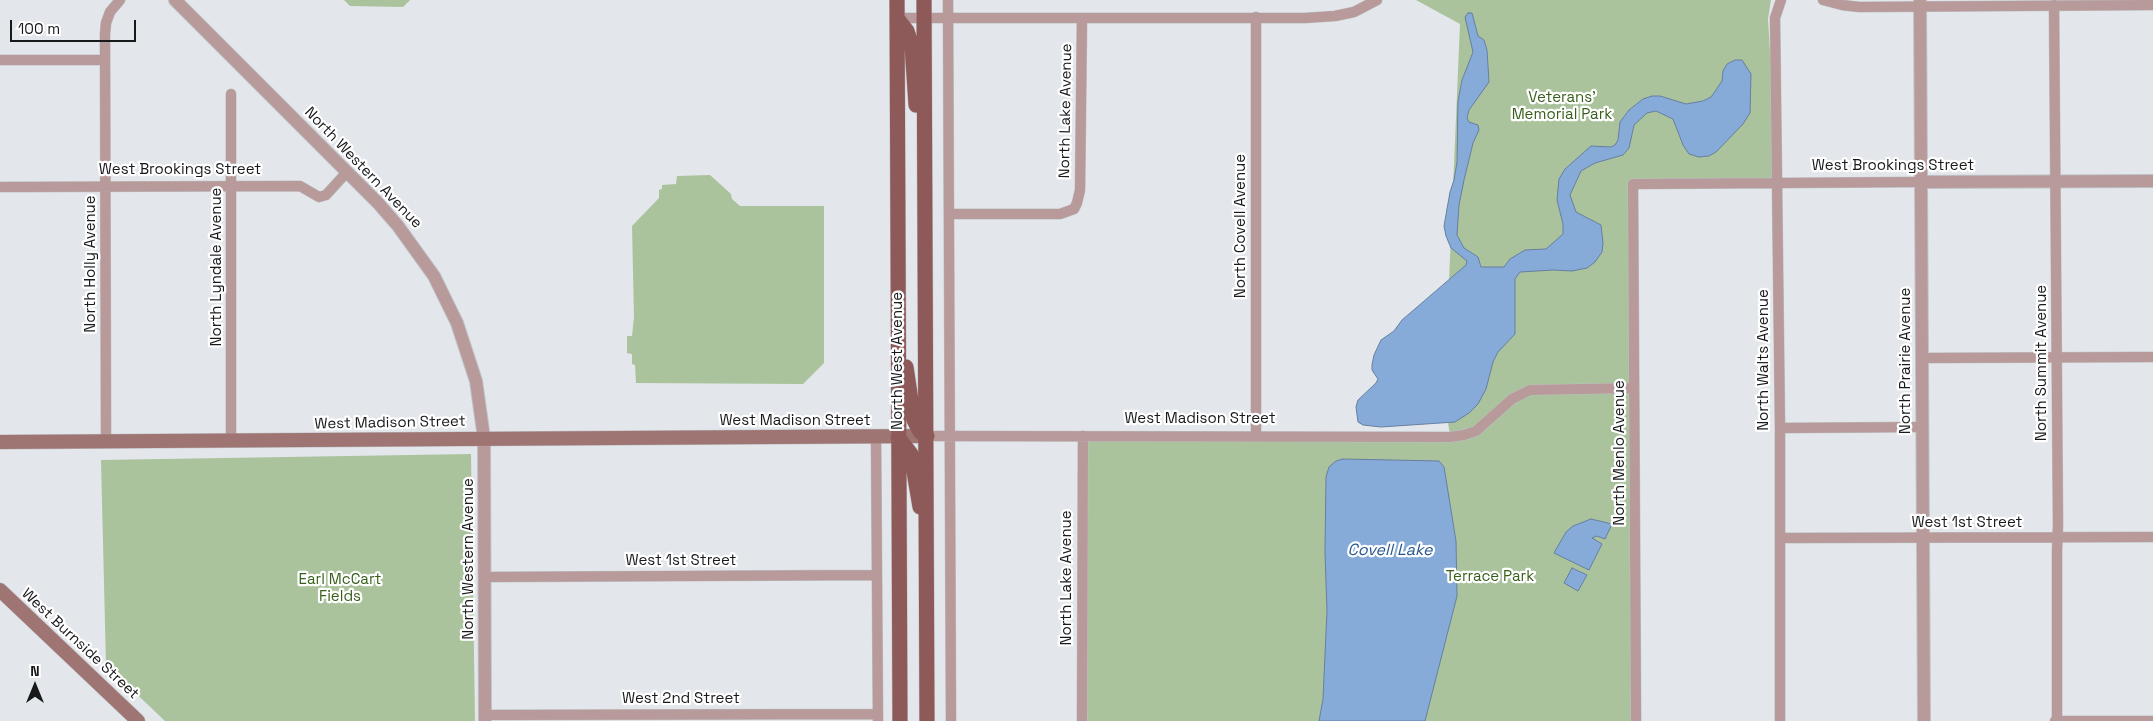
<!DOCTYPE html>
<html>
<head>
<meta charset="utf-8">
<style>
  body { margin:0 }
  #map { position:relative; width:2153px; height:721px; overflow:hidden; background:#e3e6ea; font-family:"Space Grotesk",sans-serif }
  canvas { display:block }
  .north { position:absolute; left:10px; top:661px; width:50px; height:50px; -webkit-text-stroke:4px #fff; paint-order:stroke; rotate:0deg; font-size:14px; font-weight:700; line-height:20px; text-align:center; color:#18191b }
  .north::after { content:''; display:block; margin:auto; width:18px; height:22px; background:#18191b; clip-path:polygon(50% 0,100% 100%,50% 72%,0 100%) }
  .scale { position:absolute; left:10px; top:20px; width:126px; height:22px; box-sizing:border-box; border:2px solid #18191b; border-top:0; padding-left:6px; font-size:15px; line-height:18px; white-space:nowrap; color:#18191b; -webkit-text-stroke:4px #fff; paint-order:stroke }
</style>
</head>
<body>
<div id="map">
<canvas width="2153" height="721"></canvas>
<div class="north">N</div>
<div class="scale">100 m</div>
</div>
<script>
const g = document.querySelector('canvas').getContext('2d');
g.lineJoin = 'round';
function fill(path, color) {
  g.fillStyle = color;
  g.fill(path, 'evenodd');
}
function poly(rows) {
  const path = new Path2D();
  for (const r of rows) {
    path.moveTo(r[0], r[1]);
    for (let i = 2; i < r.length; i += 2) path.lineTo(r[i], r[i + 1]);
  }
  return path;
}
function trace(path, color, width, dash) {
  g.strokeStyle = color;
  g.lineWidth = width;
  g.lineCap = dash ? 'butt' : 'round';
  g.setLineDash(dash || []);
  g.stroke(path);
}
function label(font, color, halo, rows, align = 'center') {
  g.font = font + ' "Space Grotesk",sans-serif';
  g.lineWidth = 4.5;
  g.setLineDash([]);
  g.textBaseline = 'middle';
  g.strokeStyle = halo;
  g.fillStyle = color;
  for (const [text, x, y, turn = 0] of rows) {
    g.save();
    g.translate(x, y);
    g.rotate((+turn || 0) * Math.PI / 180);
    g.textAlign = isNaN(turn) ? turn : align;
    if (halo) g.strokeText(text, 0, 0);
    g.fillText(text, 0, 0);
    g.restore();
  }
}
const green = poly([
  [344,0,410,0,403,7,350,6],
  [1416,0,1771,0,1768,19,1778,183,1634,184,1636,721,1083,721,1083,436,1450,435,1444,398,1460,24],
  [710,175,731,194,732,199,740,206,824,206,824,363,803,384,636,383,635,365,632,364,632,354,627,353,627,336,632,336,634,317,632,226,659,198,659,190,662,189,662,185,676,184,677,176],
  [471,454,475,721,165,721,106,665,101,460]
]);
const water = poly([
  [1468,13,1472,13,1478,36,1484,40,1487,50,1489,82,1469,110,1467,118,1469,122,1478,125,1479,130,1473,143,1464,180,1459,205,1457,235,1464,248,1478,257,1481,267,1504,267,1510,259,1525,250,1546,249,1563,234,1563,224,1557,200,1559,179,1565,169,1591,146,1611,147,1615,145,1618,140,1620,122,1629,110,1643,99,1652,96,1660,96,1686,104,1703,101,1711,97,1716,90,1722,81,1723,71,1727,64,1735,60,1742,60,1751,74,1750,113,1743,124,1716,152,1709,156,1699,157,1689,154,1683,145,1673,119,1656,111,1647,113,1634,125,1629,148,1623,155,1595,163,1581,171,1570,195,1576,212,1601,225,1603,243,1602,252,1595,262,1587,268,1572,271,1553,270,1520,272,1515,279,1515,334,1498,352,1493,362,1486,389,1478,404,1469,413,1455,422,1381,427,1363,425,1358,422,1356,407,1358,400,1376,383,1378,379,1372,370,1372,365,1374,355,1381,340,1394,331,1402,320,1466,265,1467,261,1451,248,1446,236,1444,226,1450,192,1454,180,1457,162,1458,101,1462,80,1473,52,1465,17,1468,13],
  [1343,459,1439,461,1444,467,1456,541,1457,596,1425,721,1319,721,1323,699,1327,611,1325,552,1326,477,1329,467,1336,461,1343,459],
  [1591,519,1612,524,1605,539,1597,536,1592,538,1602,544,1589,570,1554,553,1566,532,1573,526,1591,519],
  [1572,568,1587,575,1578,591,1564,583,1572,568]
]);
const minor = poly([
  [948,0,951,721],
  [1823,0,1842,5,1859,7,2153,5],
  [2054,5,2058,525,2057,551,2057,721],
  [897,18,1305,18,1335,16,1354,12,1377,0],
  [0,60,105,60],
  [231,94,231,441],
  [0,187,300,186,319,197,326,195,347,172],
  [949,214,1060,214,1074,209,1077,203,1080,190,1082,18],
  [1922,358,2153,357],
  [1780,428,1923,427],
  [927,436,1450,437,1464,435,1476,431,1512,399,1530,390,1634,388],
  [1256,436,1256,17],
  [876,437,878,721],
  [106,442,105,34,106,23,110,12,120,0],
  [1780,538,2153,537],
  [485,577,877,575],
  [485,715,878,714],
  [1082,721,1083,436],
  [1636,721,1633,184,1922,182],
  [1780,721,1780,428,1775,18,1781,0],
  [2055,721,2153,721]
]);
const tertiary = poly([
  [175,0,378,203,398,226,434,276,457,323,476,381,484,438,485,721],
  [1920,0,1924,721],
  [1922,182,2153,181]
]);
const secondary = poly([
  [0,442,927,436],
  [0,590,138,721]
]);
const primary = poly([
  [897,0,900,721],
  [924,0,927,721],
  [897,18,907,31,912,46,916,105],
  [906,367,914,420,920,432,927,436],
  [898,437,911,454,920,507]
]);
const parkNames = [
  ["Veterans'",1562,98],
  ["Memorial Park",1562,115],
  ["Terrace Park",1490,577],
  ["Earl McCart",340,580],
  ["Fields",340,597]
];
const streetNames = [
  ["North Lake Avenue",1066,111,-89],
  ["West Brookings Street",1893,166],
  ["North Western Avenue",363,168,46],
  ["West Brookings Street",180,170],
  ["North Covell Avenue",1241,226,-90],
  ["North Holly Avenue",91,264,-90],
  ["North Lyndale Avenue",217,267,-90],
  ["North Walts Avenue",1764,360,-90],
  ["North West Avenue",898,361,-90],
  ["North Prairie Avenue",1906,361,-90],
  ["North Summit Avenue",2042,363,-90],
  ["West Madison Street",1200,419],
  ["West Madison Street",795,421],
  ["West Madison Street",390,423,-1],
  ["North Menlo Avenue",1620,453,-90],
  ["West 1st Street",1967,523],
  ["North Western Avenue",469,559,-90],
  ["West 1st Street",681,561],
  ["North Lake Avenue",1067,578,-90],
  ["West Burnside Street",80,644,43],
  ["West 2nd Street",681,699]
];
const waterNames = [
  ["Covell Lake",1390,551]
];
fill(green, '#aac39c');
fill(water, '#87abd9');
trace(water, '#667fa0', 1);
trace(minor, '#bec1c5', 11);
trace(tertiary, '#bec1c5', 14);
trace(secondary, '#bec1c5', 15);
trace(primary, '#bec1c5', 16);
trace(minor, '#b79a99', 10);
trace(tertiary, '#b79a99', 12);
trace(secondary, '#9f7573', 14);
trace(primary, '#8d5a59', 15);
label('15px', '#375f1a', '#fff', parkNames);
label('15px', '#18191b', '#fff', streetNames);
label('italic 16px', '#275690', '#fff', waterNames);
</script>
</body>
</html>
